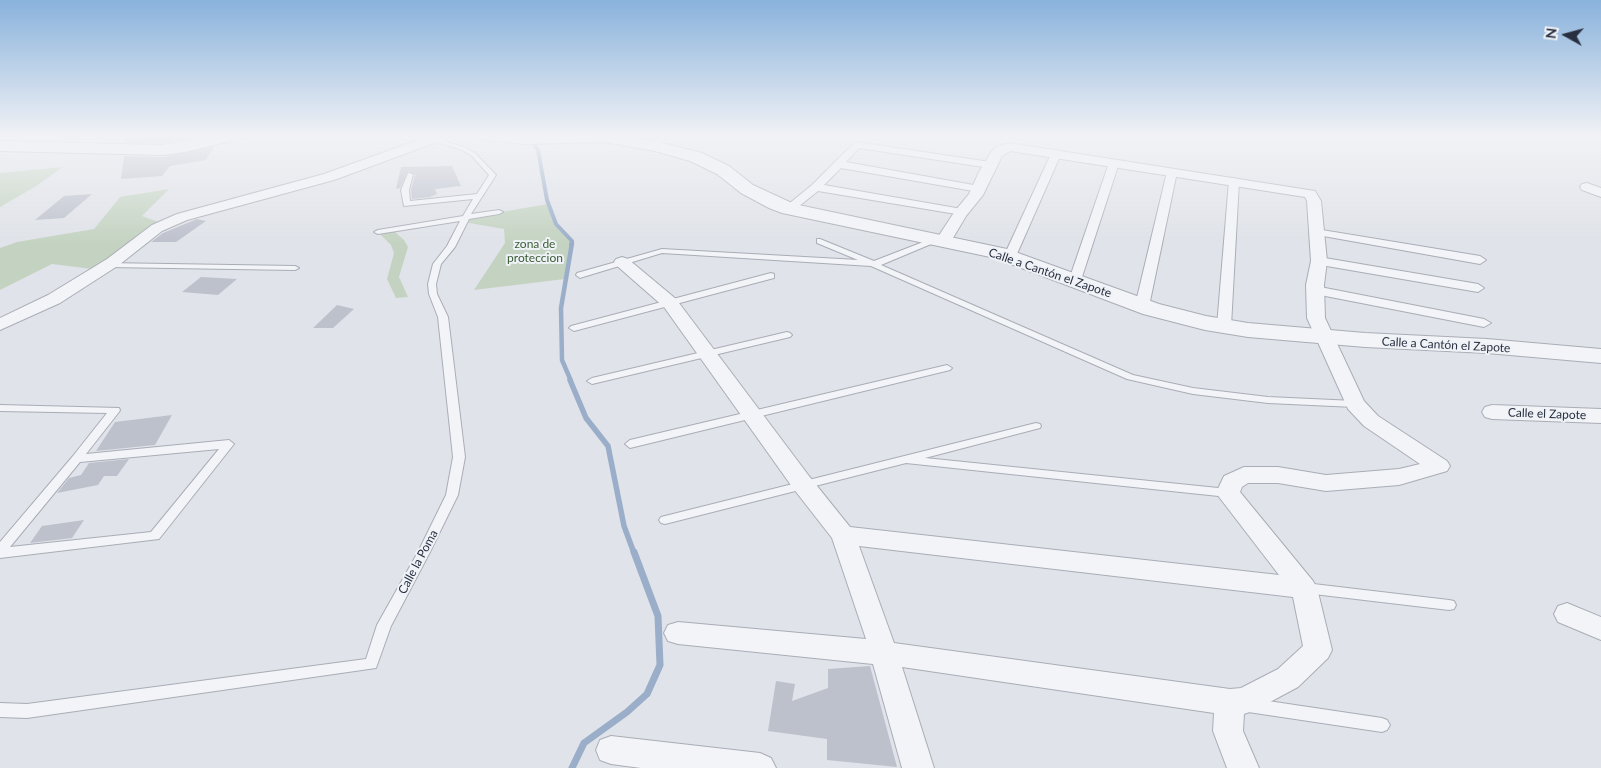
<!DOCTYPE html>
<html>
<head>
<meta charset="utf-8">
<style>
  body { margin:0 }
  #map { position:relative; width:1601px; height:768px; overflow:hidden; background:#e0e3e9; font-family:Lato,sans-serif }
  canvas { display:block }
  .north { position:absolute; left:1541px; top:10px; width:50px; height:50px; -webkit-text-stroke:4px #eff2f6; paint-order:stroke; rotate:277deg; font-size:14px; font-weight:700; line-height:20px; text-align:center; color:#282f40 }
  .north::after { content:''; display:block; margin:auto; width:18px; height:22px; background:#282f40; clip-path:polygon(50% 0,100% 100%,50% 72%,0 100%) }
</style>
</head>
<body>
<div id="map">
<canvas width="1601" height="768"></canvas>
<div class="north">N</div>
</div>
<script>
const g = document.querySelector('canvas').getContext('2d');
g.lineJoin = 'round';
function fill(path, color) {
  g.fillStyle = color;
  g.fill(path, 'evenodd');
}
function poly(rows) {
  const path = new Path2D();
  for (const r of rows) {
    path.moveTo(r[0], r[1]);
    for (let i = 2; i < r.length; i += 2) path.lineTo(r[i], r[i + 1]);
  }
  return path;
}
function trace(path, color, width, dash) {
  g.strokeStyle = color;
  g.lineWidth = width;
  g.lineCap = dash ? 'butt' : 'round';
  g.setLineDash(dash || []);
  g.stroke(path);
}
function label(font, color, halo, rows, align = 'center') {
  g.font = font + ' Lato,sans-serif';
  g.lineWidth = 4;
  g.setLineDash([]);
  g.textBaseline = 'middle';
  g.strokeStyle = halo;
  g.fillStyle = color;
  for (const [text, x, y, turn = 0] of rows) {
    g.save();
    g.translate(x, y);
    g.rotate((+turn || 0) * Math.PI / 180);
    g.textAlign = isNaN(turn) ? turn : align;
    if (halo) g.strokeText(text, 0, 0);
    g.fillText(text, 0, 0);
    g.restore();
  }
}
const green = poly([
  [63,167,36,186,0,207,0,173],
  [169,189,142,216,161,223,92,269,52,264,0,290,0,248,17,242,94,229,120,197],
  [548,204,556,224,572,243,565,279,474,290,505,243,504,229,463,222,466,218],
  [393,230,404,240,408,247,399,277,408,297,396,298,387,279,394,253,391,245,378,232]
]);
const streamFar3 = poly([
  [532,142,538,150,547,200,556,224,572,241,571,245]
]);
const streamFar2 = poly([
  [571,381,562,360,561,308,572,243]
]);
const streamFar1 = poly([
  [570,380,586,418,608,446,624,526,634,553]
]);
const stream = poly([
  [572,768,584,743,627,712,647,694,660,665,658,616,634,552]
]);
const building = poly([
  [126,135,204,135,163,143,125,142],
  [214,147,206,160,170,166,162,176,121,179,124,156,163,157],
  [452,166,461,186,435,189,437,194,430,197,412,199,411,190,415,174,408,171,400,188,396,189,401,167],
  [92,194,64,218,35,220,64,196],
  [197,219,206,221,176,242,151,242,163,233],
  [201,277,237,279,218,295,182,292],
  [337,305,354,309,333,328,313,328],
  [172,415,155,445,96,451,115,422],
  [129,459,117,476,104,476,98,485,57,493,69,478,81,475,89,463],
  [84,520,72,538,30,543,42,526],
  [870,666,897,767,827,760,827,739,768,731,776,681,795,684,792,701,828,688,828,669]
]);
const service = poly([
  [433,137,466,148,476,154,496,175,471,214,499,210,503,212,499,214,469,219,455,247,441,264,436,284,437,294,448,317,465,457,458,495,430,552,391,626,376,668,27,718,0,717,0,703,27,704,366,659,377,625,418,552,446,495,453,457,438,317,429,294,428,284,433,264,447,246,460,221,378,234,374,232,378,230,463,216,473,199,404,206,401,190,408,173,413,174,409,190,410,201,477,194,489,175,472,156,462,150,431,140,431,138,433,137],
  [936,237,942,237,943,239,881,265,1133,375,1193,388,1268,397,1355,401,1360,404,1355,407,1268,403,1193,394,1127,379,871,266,662,253,583,277,580,278,576,275,577,273,662,249,858,260,817,243,817,239,820,239,874,261,936,237],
  [105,263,295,266,299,268,295,270,108,267,104,265,105,263],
  [771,273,774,274,774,278,574,331,569,328,571,326,771,273],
  [787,332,790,333,792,335,790,337,592,384,587,381,592,378,787,332],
  [947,365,952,368,950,370,630,448,625,444,630,440,947,365],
  [0,405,119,408,120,410,119,412,86,454,229,440,234,444,159,539,0,558,0,542,73,456,107,413,0,411,0,405],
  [219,449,151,532,10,547,80,462,219,449],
  [1036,423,1040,424,1041,426,1040,428,925,458,1228,489,1232,490,1234,493,1232,496,1228,497,906,463,665,524,661,523,659,520,661,517,665,516,1036,423],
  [1305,583,1449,600,1454,601,1456,605,1454,609,1449,610,1305,593,1300,592,1298,588,1300,584,1305,583],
  [1248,698,1382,718,1387,720,1390,725,1387,730,1382,732,1248,712,1243,710,1241,705,1243,700,1248,698]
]);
const pedestrian = poly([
  [657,135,667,135,660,148,657,149,652,146,657,135],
  [857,142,990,162,995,165,990,168,859,148,846,162,979,186,984,189,979,192,841,168,824,185,962,209,968,212,962,215,818,191,793,211,785,211,783,209,785,207,812,185,854,143,857,142],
  [1056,151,1061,154,1016,256,1010,260,1006,259,1004,256,1051,154,1056,151],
  [1114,160,1119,163,1081,280,1079,283,1071,283,1069,280,1109,163,1114,160],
  [1172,169,1177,172,1149,306,1142,310,1135,306,1167,172,1172,169],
  [1234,178,1239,181,1231,326,1224,330,1217,326,1229,181,1234,178],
  [1316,229,1480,256,1486,260,1480,264,1312,234,1310,232,1312,230,1316,229],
  [1319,257,1478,284,1484,288,1478,292,1315,264,1313,261,1315,258,1319,257],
  [1315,286,1484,319,1491,323,1484,327,1310,293,1309,290,1315,286]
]);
const minor = poly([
  [432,135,450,135,448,138,334,180,187,220,162,231,119,265,60,303,0,330,0,318,48,295,107,259,152,225,177,214,324,174,432,135],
  [1009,143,1315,191,1321,201,1327,261,1324,285,1325,318,1364,401,1378,416,1447,461,1450,466,1447,471,1399,485,1326,491,1278,483,1248,483,1242,487,1240,492,1313,581,1317,588,1332,650,1328,658,1298,687,1255,710,1244,714,1243,731,1259,768,1227,768,1213,731,1214,713,902,667,934,768,902,768,873,664,678,644,668,641,664,633,668,625,678,622,866,639,832,538,793,488,664,307,616,265,614,262,616,259,622,257,628,259,676,299,809,476,850,527,1279,575,1216,493,1224,476,1244,467,1278,467,1326,475,1399,469,1420,464,1364,426,1348,409,1307,318,1306,285,1311,261,1307,201,1305,197,1010,151,1002,156,983,195,966,216,950,243,938,243,936,240,955,211,969,194,979,172,992,151,996,147,1009,143],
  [859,546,1293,597,1303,646,1278,669,1241,688,1230,689,894,643,859,546],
  [1587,183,1601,188,1601,197,1582,190,1580,187,1582,184,1587,183],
  [1492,405,1601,409,1601,423,1492,419,1485,417,1482,412,1485,407,1492,405],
  [1567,603,1601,617,1601,640,1558,622,1554,614,1558,606,1567,603],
  [611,736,760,753,771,758,776,768,641,768,611,764,600,760,596,750,600,740,611,736]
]);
const tertiary = poly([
  [215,135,244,135,242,138,236,140,185,152,163,155,0,151,0,141,163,145,215,135],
  [477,135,621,135,663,143,702,153,729,166,753,185,794,204,1007,249,1159,304,1206,316,1248,323,1365,333,1487,339,1601,349,1601,363,1487,353,1365,347,1248,337,1205,330,1143,314,995,258,782,213,769,208,741,193,717,174,690,161,655,151,604,142,525,144,485,140,479,138,477,135]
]);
const parkNames = [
  ["zona de",535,244],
  ["proteccion",535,258]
];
const streetNames = [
  ["Calle a Cantón el Zapote",1050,273,19],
  ["Calle a Cantón el Zapote",1446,345,3],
  ["Calle el Zapote",1547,414,2],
  ["Calle la Poma",418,562,-62]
];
fill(green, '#c4d3c1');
trace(streamFar3, '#9aaec9', 4);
trace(streamFar2, '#9aaec9', 4.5);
trace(streamFar1, '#9aaec9', 5.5);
trace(stream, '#9aaec9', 7);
fill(building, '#bdc1cc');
trace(service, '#a9adb6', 2);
trace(pedestrian, '#a9adb6', 2);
trace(minor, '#a9adb6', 2);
trace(tertiary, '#a9adb6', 2);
fill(service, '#f3f4f7');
fill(pedestrian, '#f3f4f7');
fill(minor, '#f3f4f7');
fill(tertiary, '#f3f4f7');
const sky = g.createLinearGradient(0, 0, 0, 243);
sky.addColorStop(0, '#89b2dc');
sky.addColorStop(0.56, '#f1f2f5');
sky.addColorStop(1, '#f1f2f500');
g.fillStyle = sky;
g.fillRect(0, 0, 1601, 243);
label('12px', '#3a5c35', '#eff2f6', parkNames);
label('12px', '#282f40', '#eff2f6', streetNames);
</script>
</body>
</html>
